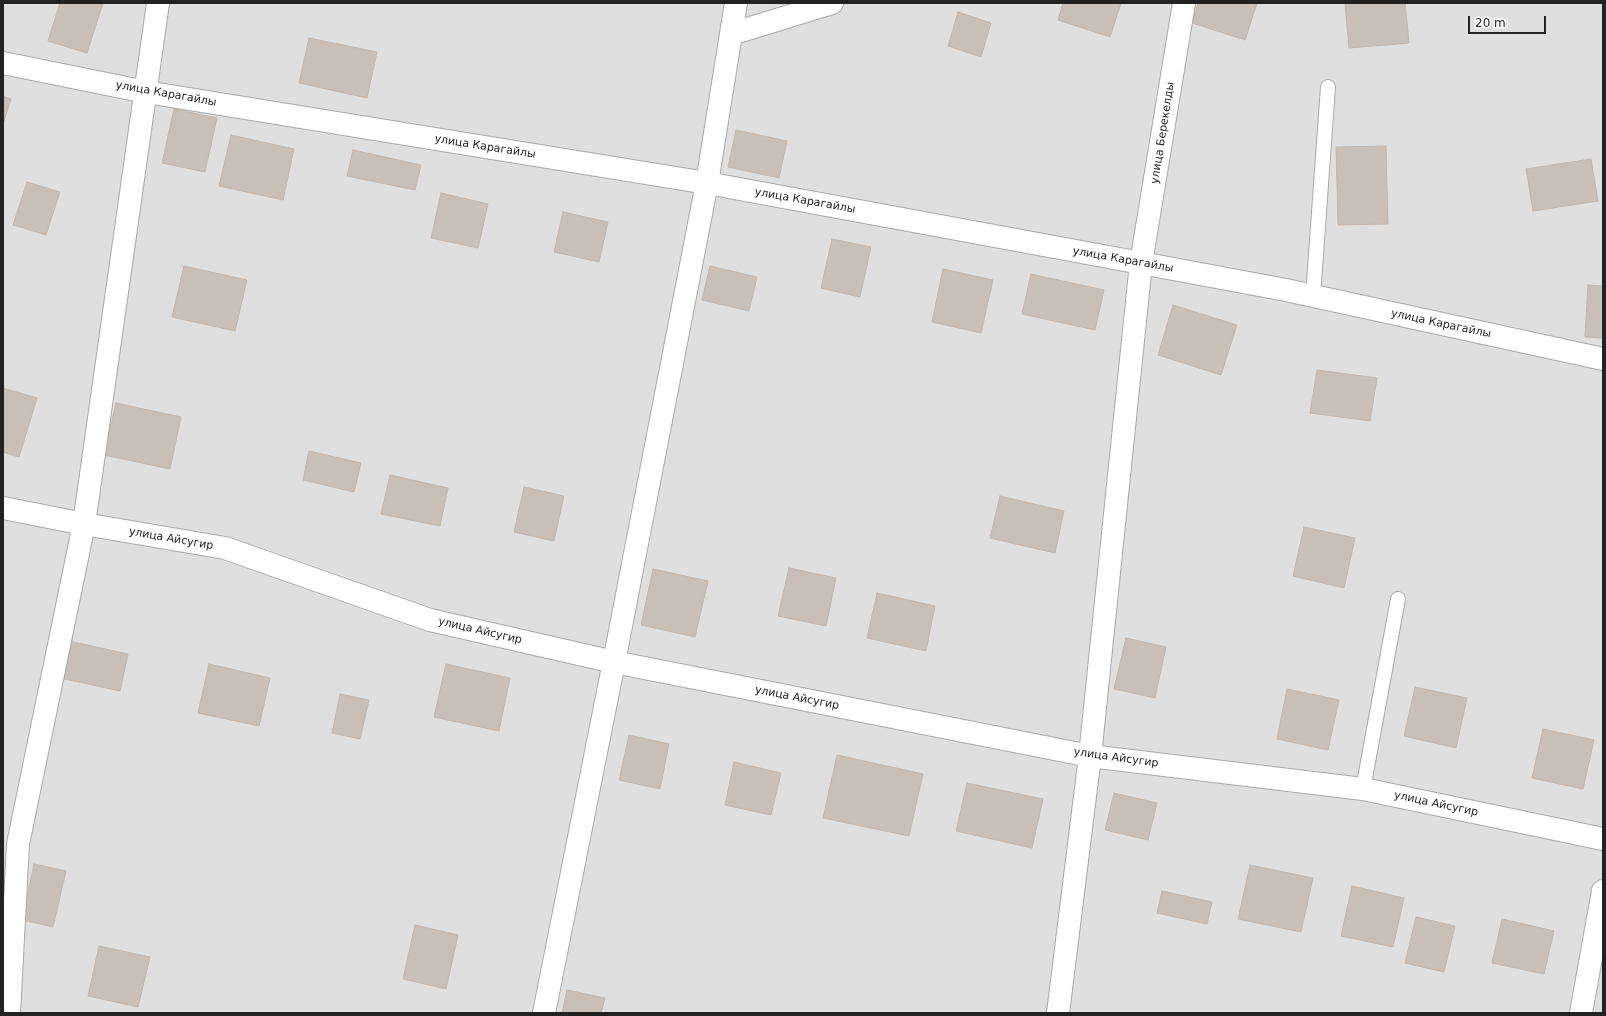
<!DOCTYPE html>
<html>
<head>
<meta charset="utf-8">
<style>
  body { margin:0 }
  #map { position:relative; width:1606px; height:1016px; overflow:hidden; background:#f2efe9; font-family:"DejaVu Sans",sans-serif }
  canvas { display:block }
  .frame { position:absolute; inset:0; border:4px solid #222; pointer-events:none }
  .scale { position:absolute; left:1468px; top:16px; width:78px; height:18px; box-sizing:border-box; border:2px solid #222; border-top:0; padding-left:5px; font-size:12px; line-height:14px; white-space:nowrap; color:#222; -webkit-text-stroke:3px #fff; paint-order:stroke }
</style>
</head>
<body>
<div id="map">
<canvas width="1606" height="1016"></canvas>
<div class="frame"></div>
<div class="scale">20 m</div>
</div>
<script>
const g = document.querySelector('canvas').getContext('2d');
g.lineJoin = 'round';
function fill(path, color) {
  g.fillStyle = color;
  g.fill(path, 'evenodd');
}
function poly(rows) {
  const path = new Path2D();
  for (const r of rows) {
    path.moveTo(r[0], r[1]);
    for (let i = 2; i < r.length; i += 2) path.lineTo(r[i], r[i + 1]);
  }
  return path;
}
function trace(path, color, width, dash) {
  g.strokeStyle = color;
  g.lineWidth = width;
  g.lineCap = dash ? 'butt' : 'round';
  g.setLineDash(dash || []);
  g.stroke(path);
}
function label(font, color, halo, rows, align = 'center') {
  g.font = font + ' "DejaVu Sans",sans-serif';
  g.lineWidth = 3;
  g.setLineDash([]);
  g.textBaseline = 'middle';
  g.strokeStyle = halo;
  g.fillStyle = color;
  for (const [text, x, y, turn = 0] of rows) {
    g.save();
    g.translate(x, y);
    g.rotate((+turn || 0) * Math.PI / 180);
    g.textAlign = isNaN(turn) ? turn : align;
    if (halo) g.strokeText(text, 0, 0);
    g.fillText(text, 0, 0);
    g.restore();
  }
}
const residential = poly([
  [3,3,1603,3,1603,1013,3,1013]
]);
const building = poly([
  [60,3,103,3,87,53,48,41,60,3],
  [1063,3,1121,3,1110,37,1058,20,1063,3],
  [1198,3,1257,3,1245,40,1192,23,1198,3],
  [1345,3,1405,3,1409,43,1349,48,1345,3],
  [958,12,991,23,981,57,948,46,958,12],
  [309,38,377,52,367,98,299,83,309,38],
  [3,96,11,99,3,124,3,96],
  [174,109,217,118,205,172,162,163,174,109],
  [736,130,787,141,779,178,728,167,736,130],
  [231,135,294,149,283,200,219,186,231,135],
  [1386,146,1388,224,1338,225,1336,147,1386,146],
  [353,150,421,165,415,190,347,176,353,150],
  [1591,159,1598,201,1533,211,1526,169,1591,159],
  [27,182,60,192,46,235,13,225,27,182],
  [441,193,488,204,478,248,431,238,441,193],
  [563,212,608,222,599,262,554,252,563,212],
  [832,239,871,247,860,297,821,288,832,239],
  [184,266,247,280,235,331,172,317,184,266],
  [710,266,757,277,749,311,702,300,710,266],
  [943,269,993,280,981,333,932,322,943,269],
  [1031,274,1104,290,1095,330,1022,314,1031,274],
  [1588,285,1603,286,1603,338,1585,337,1588,285],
  [1173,305,1237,325,1221,375,1158,355,1173,305],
  [1317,370,1377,378,1370,421,1310,413,1317,370],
  [3,388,37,398,19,457,3,452,3,388],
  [116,403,181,417,170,469,104,455,116,403],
  [309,451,361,463,354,492,303,480,309,451],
  [390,475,448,488,440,526,381,514,390,475],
  [524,487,564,496,554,541,514,532,524,487],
  [1000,496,1064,511,1055,553,990,538,1000,496],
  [1304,527,1355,538,1344,588,1293,576,1304,527],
  [789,568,836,578,826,626,778,616,789,568],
  [653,569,708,581,695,637,641,625,653,569],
  [877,593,935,606,926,651,867,638,877,593],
  [1126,638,1166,647,1155,698,1114,689,1126,638],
  [69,641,128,654,120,691,60,678,69,641],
  [209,664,270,678,259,726,198,713,209,664],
  [446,664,510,678,499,731,434,717,446,664],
  [1415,687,1467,698,1456,748,1404,736,1415,687],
  [1287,689,1339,700,1328,750,1277,739,1287,689],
  [340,694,369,700,360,739,332,733,340,694],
  [1543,729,1594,740,1583,789,1532,778,1543,729],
  [629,735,669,744,660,789,619,780,629,735],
  [837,755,923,774,909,836,823,818,837,755],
  [734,762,781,773,771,815,725,805,734,762],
  [967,783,1043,799,1032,848,956,831,967,783],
  [1114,793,1157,803,1148,840,1105,830,1114,793],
  [34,864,66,871,53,927,22,920,34,864],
  [1250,865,1313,878,1301,932,1238,919,1250,865],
  [1352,886,1404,898,1393,947,1341,936,1352,886],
  [1162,891,1212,902,1207,924,1157,913,1162,891],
  [1416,917,1455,926,1444,972,1405,963,1416,917],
  [1502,919,1554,931,1544,974,1492,963,1502,919],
  [415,925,458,935,446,989,403,979,415,925],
  [99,946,150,957,138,1007,88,996,99,946],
  [567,990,605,998,601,1013,562,1013,567,990]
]);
const service = poly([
  [1313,296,1328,87],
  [1363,789,1398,599]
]);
const minor = poly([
  [731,34,832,3],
  [3,63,146,92,707,183,1141,263,1286,290,1603,359],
  [3,508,84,524,225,548,430,620,614,662,1090,756,1363,789,1603,839],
  [9,1013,18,844,84,524,158,3],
  [544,1013,614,662,707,183,736,3],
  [1058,1013,1090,756,1141,263,1184,3],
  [1581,1013,1603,891]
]);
const streetNames = [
  ["улица Карагайлы",166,94,10],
  ["улица Берекелды",1163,133,-81],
  ["улица Карагайлы",485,147,9],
  ["улица Карагайлы",805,201,10],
  ["улица Карагайлы",1123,260,10],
  ["улица Карагайлы",1441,324,12],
  ["улица Айсугир",171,539,10],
  ["улица Айсугир",480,631,13],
  ["улица Айсугир",797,698,11],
  ["улица Айсугир",1116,758,8],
  ["улица Айсугир",1436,804,12]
];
fill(residential, '#e0dfdf');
fill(building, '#c7bfb8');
trace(building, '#c4b6ab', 1);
trace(service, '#a9a9a9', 16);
trace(minor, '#a9a9a9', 24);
trace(service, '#fff', 14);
trace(minor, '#fff', 22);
label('11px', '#222', '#fff', streetNames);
</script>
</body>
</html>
